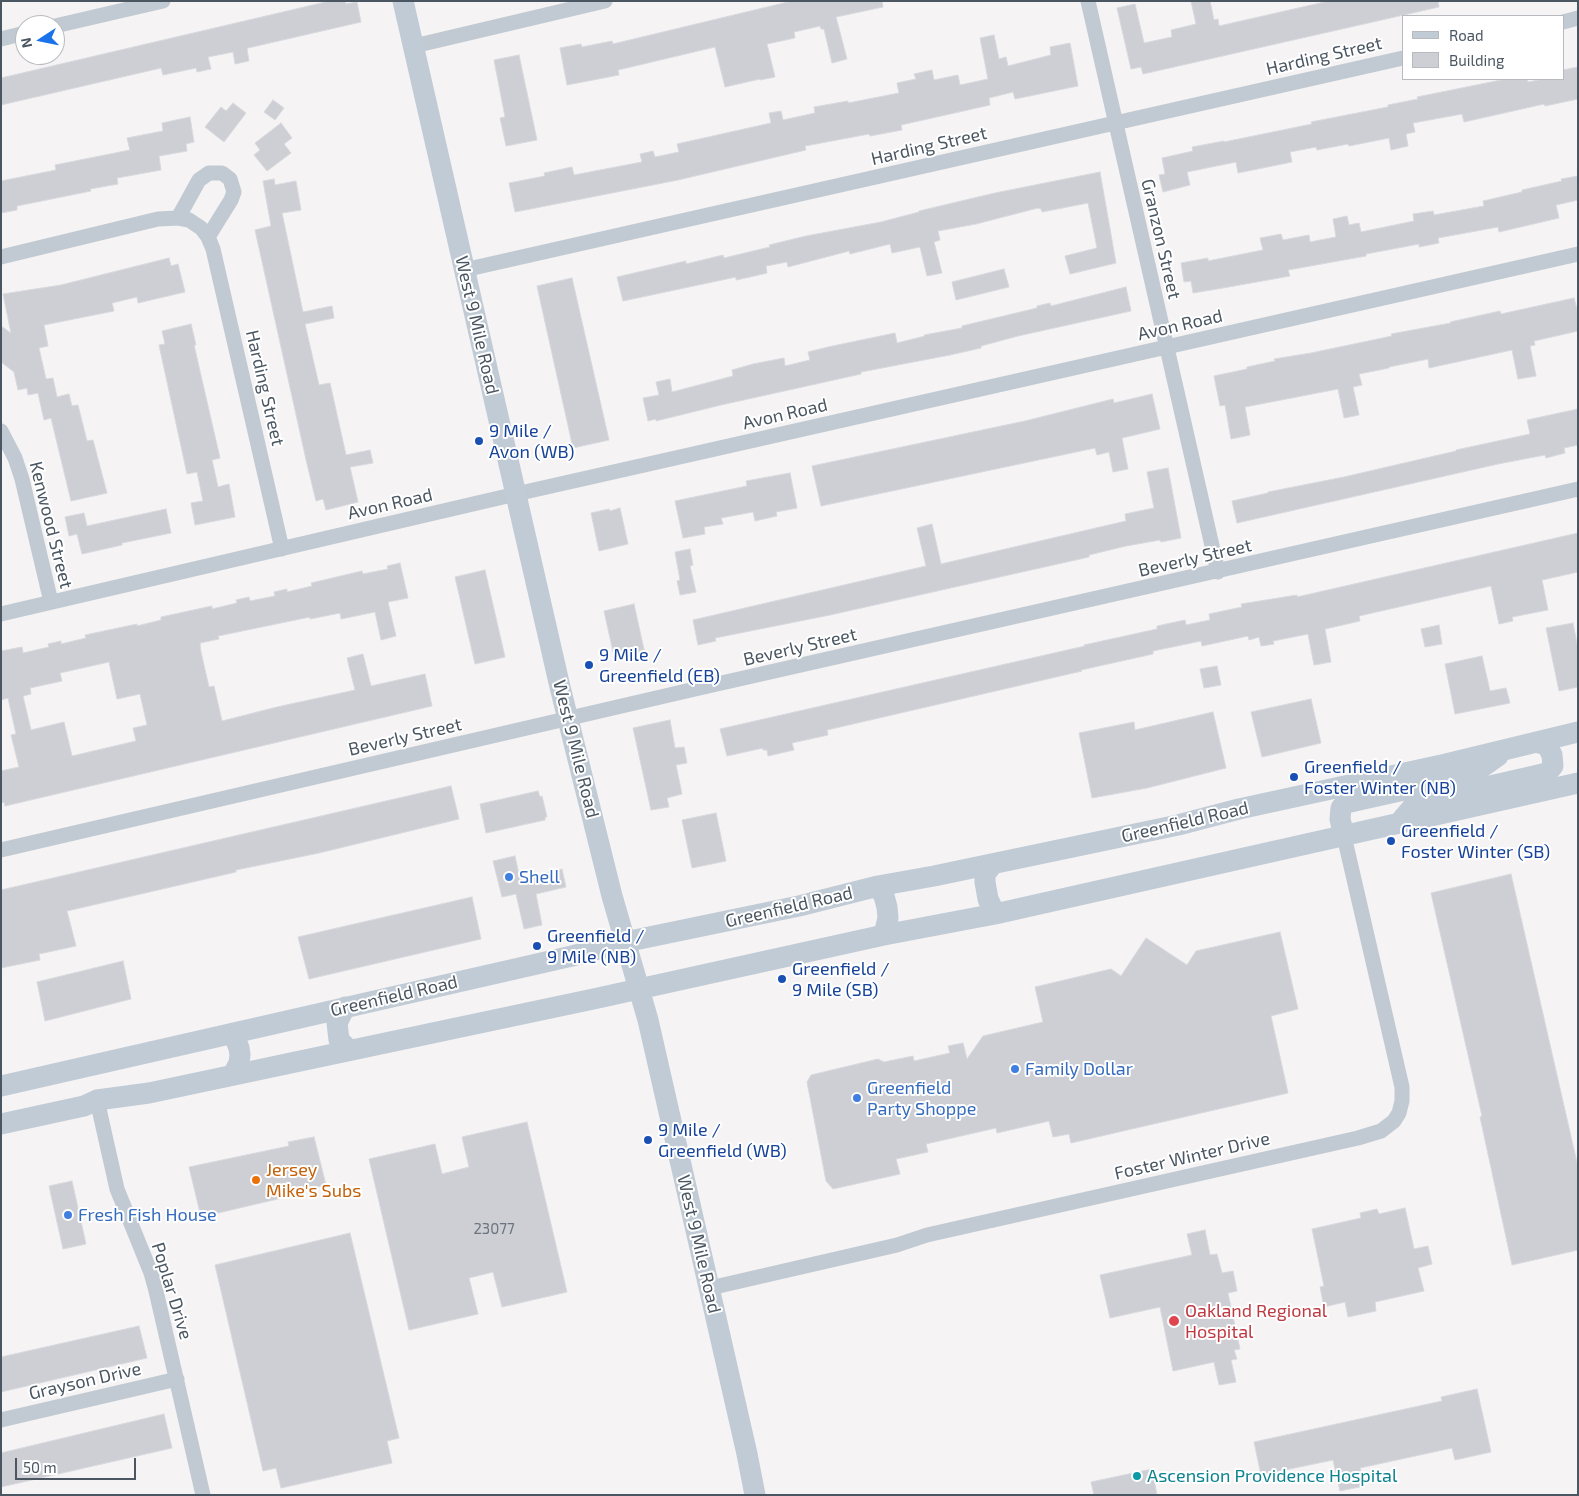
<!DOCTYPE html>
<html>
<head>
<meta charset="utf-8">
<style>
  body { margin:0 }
  #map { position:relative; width:1579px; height:1496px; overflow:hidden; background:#f5f3f3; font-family:"Exo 2",sans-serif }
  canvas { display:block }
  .frame { position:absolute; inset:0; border:2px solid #4a5661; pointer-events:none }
  .legend { position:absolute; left:1402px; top:15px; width:162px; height:65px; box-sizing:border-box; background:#fff; border:1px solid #b7bbc0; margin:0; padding:6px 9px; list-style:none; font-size:15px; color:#4a5661 }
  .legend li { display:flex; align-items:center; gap:10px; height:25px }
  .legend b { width:25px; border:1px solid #b7bbc0 }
  .north { position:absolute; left:15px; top:15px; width:50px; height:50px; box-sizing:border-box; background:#fff; border:1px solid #b7bbc0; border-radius:50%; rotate:259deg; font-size:14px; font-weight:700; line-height:20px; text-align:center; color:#4a5661 }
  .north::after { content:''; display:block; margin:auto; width:18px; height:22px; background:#1a73e8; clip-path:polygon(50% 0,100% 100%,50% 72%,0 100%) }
  .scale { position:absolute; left:15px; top:1458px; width:121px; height:22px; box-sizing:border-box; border:2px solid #4a5661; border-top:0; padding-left:6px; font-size:15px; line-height:18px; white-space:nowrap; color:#4a5661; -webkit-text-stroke:4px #fff; paint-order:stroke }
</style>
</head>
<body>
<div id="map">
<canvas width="1579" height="1496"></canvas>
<div class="frame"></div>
<ul class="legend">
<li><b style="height:6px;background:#c1cbd6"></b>Road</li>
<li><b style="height:14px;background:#cdcfd5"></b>Building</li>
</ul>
<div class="north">N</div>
<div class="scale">50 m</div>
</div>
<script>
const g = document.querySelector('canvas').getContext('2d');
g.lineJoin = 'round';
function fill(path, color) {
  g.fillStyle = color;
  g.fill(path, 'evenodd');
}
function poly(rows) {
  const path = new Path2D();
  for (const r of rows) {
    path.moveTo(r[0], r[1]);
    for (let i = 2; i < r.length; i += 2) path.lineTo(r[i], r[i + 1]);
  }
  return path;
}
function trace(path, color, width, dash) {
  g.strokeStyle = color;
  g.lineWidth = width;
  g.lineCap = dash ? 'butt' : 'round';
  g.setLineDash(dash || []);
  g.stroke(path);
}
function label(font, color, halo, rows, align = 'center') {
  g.font = font + ' "Exo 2",sans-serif';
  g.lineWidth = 4;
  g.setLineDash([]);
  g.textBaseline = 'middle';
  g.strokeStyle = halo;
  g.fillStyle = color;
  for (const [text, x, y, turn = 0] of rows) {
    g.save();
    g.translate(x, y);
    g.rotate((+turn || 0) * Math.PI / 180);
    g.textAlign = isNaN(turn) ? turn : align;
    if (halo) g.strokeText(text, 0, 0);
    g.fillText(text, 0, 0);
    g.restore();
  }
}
const building = poly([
  [330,1,345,1,346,4,357,2,361,22,248,48,247,49,249,61,235,64,233,52,208,57,211,69,197,72,196,68,163,75,161,68,1,105,1,78,330,1],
  [792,1,882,1,883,7,836,17,847,59,832,63,824,29,821,29,820,26,794,32,795,38,767,44,775,77,760,80,760,79,725,87,715,47,618,70,619,75,567,85,560,48,581,44,582,47,612,41,613,44,792,1],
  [1191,1,1210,1,1214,20,1218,19,1219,26,1329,1,1438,1,1439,7,1143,74,1141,67,1131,69,1117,8,1135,4,1144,43,1172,37,1171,30,1196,24,1191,1],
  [994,35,999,59,1006,57,1008,66,1051,55,1050,47,1070,43,1078,86,1015,99,1013,92,989,98,990,105,901,125,902,130,870,136,869,134,805,146,806,150,678,180,515,212,509,183,545,176,544,173,572,167,574,175,642,162,640,154,653,151,655,157,679,152,677,144,771,123,769,113,781,111,783,120,815,113,814,107,848,101,848,103,899,93,897,83,916,79,914,74,932,70,934,80,958,75,960,85,988,79,980,38,994,35],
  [519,55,537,140,506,146,500,118,505,117,494,60,519,55],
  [1578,67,1578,99,1545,106,1544,104,1464,122,1462,114,1413,123,1415,132,1406,134,1408,146,1391,150,1389,138,1349,146,1348,144,1317,150,1316,147,1290,152,1292,162,1238,173,1236,162,1187,172,1190,185,1163,192,1159,175,1165,174,1162,158,1193,151,1192,147,1224,141,1224,142,1312,124,1311,122,1388,107,1388,105,1418,99,1417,97,1506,79,1527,79,1528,82,1544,79,1563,79,1563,70,1578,67],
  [273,100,284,108,275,120,264,112,273,100],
  [233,103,246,113,224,142,205,127,221,107,226,111,233,103],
  [190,117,194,142,186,144,187,151,159,156,161,170,117,178,118,184,90,189,91,191,17,206,17,210,1,213,1,181,56,170,55,165,130,150,127,138,163,131,162,123,190,117],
  [281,123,292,138,284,144,291,153,267,171,254,155,260,150,255,143,281,123],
  [1100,172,1116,263,1070,274,1065,256,1097,248,1088,203,1042,212,1041,209,1038,208,976,224,938,231,940,240,934,242,942,273,927,276,920,247,892,253,890,244,850,254,849,251,788,267,787,262,766,266,767,273,750,277,736,280,736,277,623,301,617,277,686,261,686,264,723,255,724,258,770,247,769,245,806,236,881,222,919,212,919,211,995,193,1100,172],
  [1578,176,1578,200,1556,205,1559,218,1499,232,1498,227,1438,238,1439,243,1419,247,1419,244,1366,254,1366,256,1288,270,1290,276,1223,288,1193,293,1191,281,1184,282,1181,263,1208,258,1208,261,1263,250,1260,238,1281,234,1283,240,1309,235,1310,242,1336,237,1333,219,1347,216,1349,225,1359,223,1361,232,1414,221,1413,214,1433,211,1434,215,1484,206,1483,201,1522,192,1522,190,1562,181,1561,179,1578,176],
  [274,179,275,185,296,181,301,210,282,213,303,312,332,306,334,318,305,324,319,385,330,383,346,455,370,450,373,463,350,467,358,502,326,510,323,499,316,501,307,464,255,230,271,226,263,181,274,179],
  [169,258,171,266,178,264,185,292,138,303,137,297,112,303,114,311,44,325,48,346,39,348,46,379,53,378,57,397,69,394,72,406,78,405,87,441,93,440,107,493,71,501,51,418,44,420,38,393,28,395,27,388,18,390,14,372,1,362,1,326,11,333,3,294,61,285,169,258],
  [1004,269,1009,287,956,300,952,282,1004,269],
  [572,278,609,440,573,448,537,286,572,278],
  [1126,287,1131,311,1018,336,981,346,981,348,950,355,861,372,861,374,721,405,656,421,656,419,648,421,643,398,659,395,656,382,670,379,672,392,733,376,732,370,753,364,784,358,785,366,810,360,808,352,828,347,895,333,897,343,925,336,924,335,962,328,962,326,1037,308,1037,306,1050,303,1051,306,1126,287],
  [1574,298,1578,313,1578,331,1534,341,1535,345,1530,346,1536,376,1518,379,1512,350,1429,368,1428,359,1389,367,1389,368,1359,374,1362,385,1353,387,1359,415,1344,418,1338,389,1245,407,1250,435,1231,439,1225,405,1220,406,1214,376,1247,369,1247,367,1275,361,1274,359,1311,353,1392,336,1391,334,1451,323,1450,322,1500,311,1501,314,1574,298],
  [191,324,196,345,194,345,220,458,212,460,218,487,229,484,235,517,195,525,191,503,203,501,197,472,187,474,159,345,165,344,162,331,191,324],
  [1152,394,1160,429,1122,438,1128,469,1113,472,1109,452,1097,455,1095,448,821,506,812,466,1025,421,1113,399,1114,403,1152,394],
  [1578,409,1578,445,1564,448,1565,453,1546,458,1545,455,1498,464,1237,523,1232,501,1268,493,1268,492,1344,477,1456,451,1456,450,1530,434,1527,420,1578,409],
  [1168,468,1181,538,1161,542,1160,540,1126,546,1089,555,1089,557,830,615,715,638,716,641,698,645,693,620,926,566,917,528,932,524,941,564,1126,521,1125,514,1154,508,1147,472,1168,468],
  [790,473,797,508,776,512,777,516,755,521,753,512,721,518,723,524,704,527,705,534,683,538,675,501,747,486,746,481,790,473],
  [620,508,628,544,599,551,591,513,609,509,610,511,620,508],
  [166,509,171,533,122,543,122,545,82,554,77,534,69,536,65,517,84,513,87,526,166,509],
  [1578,533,1578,572,1542,580,1548,610,1512,617,1513,621,1499,624,1491,586,1359,616,1360,621,1325,629,1331,662,1314,665,1308,634,1273,641,1274,644,1261,646,1259,637,1249,640,1248,636,1202,646,1201,641,1153,651,1153,654,1081,670,1082,671,827,730,828,735,792,743,794,750,768,756,767,750,763,750,763,748,727,756,720,729,1085,646,1084,645,1157,629,1157,626,1185,620,1186,625,1210,620,1209,614,1242,607,1241,604,1297,595,1297,597,1578,533],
  [690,549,693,565,690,566,696,592,680,595,677,581,680,580,675,552,690,549],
  [400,563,408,598,388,602,396,636,381,640,375,612,341,619,340,613,310,619,310,617,218,636,219,639,200,643,201,652,209,687,214,686,222,721,277,707,355,690,347,658,363,654,371,686,425,674,432,706,5,806,4,802,1,803,1,771,19,767,11,735,16,734,8,698,1,700,1,651,22,647,23,653,49,647,48,644,61,641,61,644,86,638,85,635,137,624,137,626,161,620,161,617,212,606,212,609,237,603,236,600,249,597,250,601,275,596,274,592,287,589,287,592,312,586,311,583,362,571,363,574,388,569,387,566,400,563],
  [109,662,117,699,140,694,147,725,133,728,136,741,72,756,64,722,31,730,23,696,31,694,30,688,62,681,60,673,109,662],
  [485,570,505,657,475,664,455,577,485,570],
  [634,604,645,654,615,661,604,611,634,604],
  [1573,623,1578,649,1578,687,1559,691,1546,628,1573,623],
  [1439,625,1442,644,1425,647,1421,629,1439,625],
  [1482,656,1490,691,1506,688,1510,703,1455,714,1445,664,1482,656],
  [1217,666,1221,685,1204,688,1200,669,1217,666],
  [1311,699,1321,743,1262,757,1251,712,1311,699],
  [1213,712,1226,768,1147,788,1092,798,1079,733,1134,722,1135,730,1213,712],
  [670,720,675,748,684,747,687,763,676,765,682,794,667,798,669,807,651,810,633,728,670,720],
  [451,786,459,819,319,853,236,870,236,872,67,911,76,946,39,954,40,960,1,968,1,890,451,786],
  [538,791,540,797,542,796,547,817,545,817,545,820,486,833,480,804,538,791],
  [716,813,726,861,692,868,682,820,716,813],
  [515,856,520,879,562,869,566,887,536,894,542,925,524,929,516,894,502,897,493,861,515,856],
  [1511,874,1578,1167,1578,1250,1512,1265,1480,1117,1482,1116,1431,893,1511,874],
  [472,897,481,939,309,979,298,937,472,897],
  [1280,932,1298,1009,1271,1016,1288,1093,1071,1143,1069,1134,1053,1137,1049,1121,997,1133,996,1128,926,1144,928,1152,896,1159,900,1174,833,1189,826,1181,807,1082,811,1075,878,1059,884,1062,913,1056,914,1061,950,1053,948,1046,963,1043,967,1059,983,1036,1043,1022,1035,987,1111,969,1121,976,1146,938,1187,965,1196,951,1280,932],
  [123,961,131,999,45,1021,37,982,123,961],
  [527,1122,567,1292,502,1307,493,1272,469,1278,478,1314,409,1330,369,1159,435,1144,442,1174,469,1167,462,1137,527,1122],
  [314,1137,326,1185,281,1195,282,1198,201,1217,189,1167,289,1146,288,1142,314,1137],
  [72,1181,86,1244,63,1249,49,1186,72,1181],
  [1405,1208,1414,1249,1428,1246,1432,1264,1418,1268,1424,1291,1375,1302,1376,1311,1348,1317,1345,1302,1324,1307,1320,1287,1324,1286,1312,1229,1361,1218,1360,1213,1377,1209,1379,1214,1405,1208],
  [1205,1230,1210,1255,1217,1254,1222,1273,1233,1271,1237,1291,1228,1293,1240,1349,1234,1350,1237,1359,1231,1360,1236,1382,1219,1385,1214,1362,1173,1371,1160,1307,1110,1318,1100,1275,1192,1255,1187,1234,1205,1230],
  [350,1233,399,1438,387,1441,392,1463,281,1488,276,1468,263,1471,215,1265,350,1233],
  [139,1326,147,1358,1,1392,1,1357,139,1326],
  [1477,1389,1491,1452,1455,1460,1452,1448,1360,1468,1364,1486,1340,1491,1333,1460,1261,1475,1254,1442,1442,1401,1441,1397,1477,1389],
  [164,1414,172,1448,1,1487,1,1453,164,1414],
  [1152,1469,1157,1495,1094,1495,1091,1482,1152,1469]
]);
const minor = poly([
  [1088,1,1218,572],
  [1563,22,1578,18],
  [55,26,163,1],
  [1,39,25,33],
  [414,46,605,1],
  [178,218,199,180,209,173,222,173,230,179,234,192,231,200,208,237],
  [1,257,158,219,178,218,189,220,201,228,208,237,213,249,282,549],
  [464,270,1403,58],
  [1,431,15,458,22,479,51,602],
  [1,614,516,494,1578,254],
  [1,850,695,689,1578,489],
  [97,1100,117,1189,151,1273,156,1291,203,1495],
  [710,1288,897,1245,927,1235,1358,1138,1381,1131,1394,1121,1399,1113,1402,1101,1402,1087,1344,836],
  [1,1420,177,1379]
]);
const secondary = poly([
  [403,1,560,687,612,896,648,1020,747,1454,755,1495],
  [1399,823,1416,803,1547,773,1553,766,1552,755,1547,745,1536,742],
  [1344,836,1340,819,1341,808,1346,803,1471,775,1498,756],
  [993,864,985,874,985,882,988,899,995,914],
  [878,886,884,896,887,907,888,918,884,935],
  [345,1007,337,1023,339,1040,349,1050],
  [233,1075,239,1063,240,1055,239,1048,233,1033],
  [1,1086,572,956,625,942,799,906,878,886,934,876,1178,825,1239,809,1446,764,1578,732],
  [1,1124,84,1106,97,1100,149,1093,598,998,884,935,995,914,1578,783]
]);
const markers = [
  [479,441,5,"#1a4fb4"],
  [589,665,5,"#1a4fb4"],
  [1294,777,5,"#1a4fb4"],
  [1391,841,5,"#1a4fb4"],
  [509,877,5,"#3f7fe0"],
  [537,946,5,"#1a4fb4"],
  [782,979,5,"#1a4fb4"],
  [1015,1069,5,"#3f7fe0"],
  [857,1098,5,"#3f7fe0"],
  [648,1140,5,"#1a4fb4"],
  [256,1180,5,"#e8710a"],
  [68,1215,5,"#3f7fe0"],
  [1174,1321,6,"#e0444e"],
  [1137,1476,5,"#0f9aa8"]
];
const numberNames = [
  ["23077",494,1229]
];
const streetNames = [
  ["Harding Street",1324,56,-13],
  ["Harding Street",929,146,-13],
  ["Granzon Street",1161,239,77],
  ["West 9 Mile Road",477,325,77],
  ["Avon Road",1180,325,-13],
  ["Harding Street",265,388,77],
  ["Avon Road",785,414,-13],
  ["Avon Road",390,504,-13],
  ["Kenwood Street",51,525,76],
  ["Beverly Street",1195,558,-13],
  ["Beverly Street",800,647,-13],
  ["Beverly Street",405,737,-13],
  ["West 9 Mile Road",576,749,76],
  ["Greenfield Road",1185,822,-13],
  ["Greenfield Road",789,907,-13],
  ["Greenfield Road",394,996,-13],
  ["Foster Winter Drive",1192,1156,-13],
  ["West 9 Mile Road",699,1244,77],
  ["Poplar Drive",172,1291,73],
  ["Grayson Drive",85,1381,-13]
];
const transitNames = [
  ["9 Mile /",489,431],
  ["Avon (WB)",489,452],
  ["9 Mile /",599,655],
  ["Greenfield (EB)",599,676],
  ["Greenfield /",1304,767],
  ["Foster Winter (NB)",1304,788],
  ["Greenfield /",1401,831],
  ["Foster Winter (SB)",1401,852],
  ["Greenfield /",547,936],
  ["9 Mile (NB)",547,957],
  ["Greenfield /",792,969],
  ["9 Mile (SB)",792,990],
  ["9 Mile /",658,1130],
  ["Greenfield (WB)",658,1151]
];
const shopNames = [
  ["Shell",519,877],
  ["Family Dollar",1025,1069],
  ["Greenfield",867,1088],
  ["Party Shoppe",867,1109],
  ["Fresh Fish House",78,1215]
];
const foodNames = [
  ["Jersey",266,1170],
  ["Mike's Subs",266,1191]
];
const healthNames = [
  ["Oakland Regional",1185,1311],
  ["Hospital",1185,1332]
];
const cultureNames = [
  ["Ascension Providence Hospital",1147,1476]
];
fill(building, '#cdcfd5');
trace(building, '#d7d9de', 1);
trace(minor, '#c1cad2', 15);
trace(secondary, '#c1cbd6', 21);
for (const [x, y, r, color] of markers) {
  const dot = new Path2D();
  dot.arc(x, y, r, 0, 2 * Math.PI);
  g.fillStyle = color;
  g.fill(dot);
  trace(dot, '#fff', 2);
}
label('15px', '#6b747e', null, numberNames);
label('18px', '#4a5661', '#fff', streetNames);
label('18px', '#164399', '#fff', transitNames, 'left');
label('18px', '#366cbe', '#fff', shopNames, 'left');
label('18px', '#c56008', '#fff', foodNames, 'left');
label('18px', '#be3a42', '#fff', healthNames, 'left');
label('18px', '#0d838f', '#fff', cultureNames, 'left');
</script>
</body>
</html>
